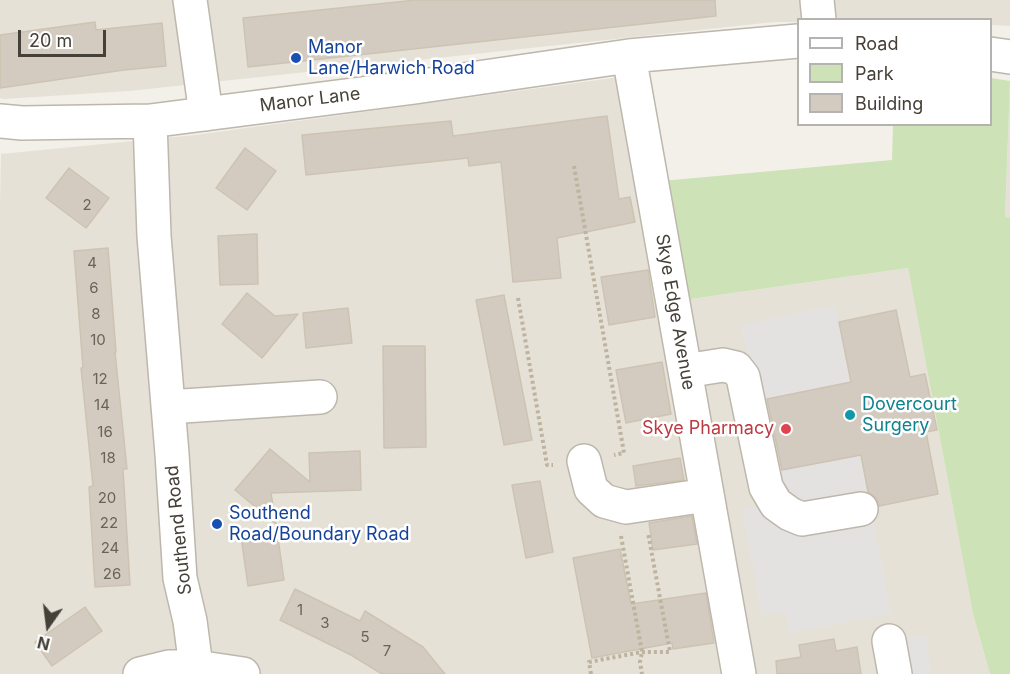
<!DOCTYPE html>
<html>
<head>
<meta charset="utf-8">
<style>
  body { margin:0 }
  #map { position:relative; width:1010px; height:674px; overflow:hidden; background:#f2f0e8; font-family:Inter,sans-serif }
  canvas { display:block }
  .legend { position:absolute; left:797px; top:18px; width:195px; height:108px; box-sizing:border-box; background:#fff; border:2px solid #b5b3af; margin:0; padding:8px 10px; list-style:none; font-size:18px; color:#454038 }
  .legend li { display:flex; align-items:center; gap:12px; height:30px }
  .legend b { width:30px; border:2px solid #b5b3af }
  .north { position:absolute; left:18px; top:596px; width:60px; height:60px; -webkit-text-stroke:4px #fff; paint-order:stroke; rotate:194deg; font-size:16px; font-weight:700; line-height:24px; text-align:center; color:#454038 }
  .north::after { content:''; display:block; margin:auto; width:21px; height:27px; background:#454038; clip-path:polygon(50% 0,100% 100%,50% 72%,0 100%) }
  .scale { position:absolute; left:18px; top:30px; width:88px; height:27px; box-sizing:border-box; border:3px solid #454038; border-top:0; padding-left:8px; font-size:18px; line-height:21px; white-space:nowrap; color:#454038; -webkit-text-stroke:4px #fff; paint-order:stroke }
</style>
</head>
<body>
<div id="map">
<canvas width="1010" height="674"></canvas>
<ul class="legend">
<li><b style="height:8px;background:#fff"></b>Road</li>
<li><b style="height:16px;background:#cde2b6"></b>Park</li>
<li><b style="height:16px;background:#d3cbbf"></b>Building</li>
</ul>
<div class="north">N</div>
<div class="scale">20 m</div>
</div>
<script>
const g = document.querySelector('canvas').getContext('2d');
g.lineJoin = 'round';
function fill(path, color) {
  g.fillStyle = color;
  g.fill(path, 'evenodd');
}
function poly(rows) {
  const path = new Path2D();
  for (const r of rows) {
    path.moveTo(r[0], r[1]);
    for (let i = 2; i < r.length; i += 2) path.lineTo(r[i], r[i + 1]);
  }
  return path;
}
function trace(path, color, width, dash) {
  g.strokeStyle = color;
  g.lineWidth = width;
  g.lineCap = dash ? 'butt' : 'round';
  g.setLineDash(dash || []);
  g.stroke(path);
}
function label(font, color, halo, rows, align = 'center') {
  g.font = font + ' Inter,sans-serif';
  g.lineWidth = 5;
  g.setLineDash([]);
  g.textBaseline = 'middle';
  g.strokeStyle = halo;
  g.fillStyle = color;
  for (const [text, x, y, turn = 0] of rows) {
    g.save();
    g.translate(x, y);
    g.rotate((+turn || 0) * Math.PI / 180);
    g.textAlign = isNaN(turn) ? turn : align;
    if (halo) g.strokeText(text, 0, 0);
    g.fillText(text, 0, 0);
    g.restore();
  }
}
const residential = poly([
  [0,0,1010,0,1010,26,991,25,990,20,798,20,798,22,774,22,129,91,3,99,0,98],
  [642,74,685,300,908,268,973,614,990,674,0,674,0,205,1,154,195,135],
  [1010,81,1010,218,1005,218]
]);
const green = poly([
  [991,78,1010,81,1005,217,1010,218,1010,674,990,674,973,614,908,268,684,300,662,181,892,160,893,125,990,124]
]);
const parking = poly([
  [836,305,851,382,763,400,758,403,741,325],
  [861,455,891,614,789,633,785,611,762,616,742,509,767,505,761,474],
  [926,635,931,674,878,674,874,643]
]);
const building = poly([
  [416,0,715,0,716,16,248,67,243,18,416,0],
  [95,22,96,30,162,23,166,66,124,70,0,88,0,35,95,22],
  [607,116,619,199,630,197,635,222,557,238,561,278,513,282,501,162,469,166,468,158,306,175,302,135,451,121,453,136,607,116],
  [245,148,276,171,247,210,216,188,245,148],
  [69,168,109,198,86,228,46,198,69,168],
  [257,234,258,284,220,285,218,236,257,234],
  [108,248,116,352,115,352,127,469,123,469,130,585,95,587,89,487,93,486,81,368,83,368,74,251,108,248],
  [648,270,655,317,609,325,601,277,648,270],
  [247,293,275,316,298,314,262,358,222,324,247,293],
  [504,295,532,440,504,445,476,300,504,295],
  [348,308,352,343,306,348,303,313,348,308],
  [896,310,910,377,925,374,937,430,926,432,938,494,879,506,876,498,868,492,861,455,782,470,767,399,851,382,839,322,896,310],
  [383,346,425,346,426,447,384,448,383,346],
  [662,362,671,414,626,423,616,370,662,362],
  [270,449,310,482,309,453,360,451,361,490,271,493,276,524,235,490,270,449],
  [680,458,684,480,636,486,633,466,680,458],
  [540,481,553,552,526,558,512,485,540,481],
  [692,516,697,544,653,550,649,523,692,516],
  [277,531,284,580,248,586,241,537,277,531],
  [620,549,631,604,706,593,714,643,673,649,672,643,592,658,573,558,620,549],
  [295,589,360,621,365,611,423,647,445,674,382,674,351,655,280,620,295,589],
  [85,607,102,631,52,666,35,642,85,607],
  [834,639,836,651,857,647,861,674,777,674,776,661,801,657,799,645,834,639]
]);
const path = poly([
  [574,166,624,453,614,455],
  [518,298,547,465,553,465],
  [621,536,642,652,640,662,642,674],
  [591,674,589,662,642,652,670,652,648,533]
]);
const minor = poly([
  [190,0,206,114],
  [817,0,819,20],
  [990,54,1010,57],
  [629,56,739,674],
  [0,121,22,123,150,121,415,87,629,56,798,41],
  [150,121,154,236,172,454,180,578,190,621,196,667],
  [685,371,723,365,736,368,743,377,766,487,776,504,790,514,802,519,861,509],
  [168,407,320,397],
  [584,461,591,489,604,501,626,507,707,495],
  [889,641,895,674],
  [140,674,169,667,196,667,243,674]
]);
const markers = [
  [296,58,6,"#1a4fb4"],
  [850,415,6,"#0f9aa8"],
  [786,429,6,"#e0444e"],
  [217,524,6,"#1a4fb4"]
];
const numberNames = [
  ["2",87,205],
  ["4",92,263],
  ["6",94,288],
  ["8",96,314],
  ["10",98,340],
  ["12",100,379],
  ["14",102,405],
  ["16",105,432],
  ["18",108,458],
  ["20",107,498],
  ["22",109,523],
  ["24",110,548],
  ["26",112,574],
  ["1",300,610],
  ["3",325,623],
  ["5",365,637],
  ["7",387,651]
];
const transitNames = [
  ["Manor",308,48],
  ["Lane/Harwich Road",308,69],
  ["Southend",229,514],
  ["Road/Boundary Road",229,535]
];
const streetNames = [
  ["Manor Lane",310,100,-7],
  ["Skye Edge Avenue",675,312,80],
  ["Southend Road",179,530,-96]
];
const cultureNames = [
  ["Dovercourt",862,405],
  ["Surgery",862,426]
];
const healthNames = [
  ["Skye Pharmacy",774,429]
];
fill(residential, '#e6e1d7');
fill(green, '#cde2b6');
fill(parking, '#e4e2e0');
fill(building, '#d3cbbf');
trace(building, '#cdc3b3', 1.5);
trace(minor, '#bdb7ac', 36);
trace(path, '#bdb39f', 4, [3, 3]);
trace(minor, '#fff', 33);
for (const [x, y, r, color] of markers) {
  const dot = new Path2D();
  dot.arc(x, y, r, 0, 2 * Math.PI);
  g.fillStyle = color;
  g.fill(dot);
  trace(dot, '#fff', 2);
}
label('15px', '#68635a', null, numberNames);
label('18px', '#164399', '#fff', transitNames, 'left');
label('18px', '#454038', '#fff', streetNames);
label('18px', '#0d838f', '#fff', cultureNames, 'left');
label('18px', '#be3a42', '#fff', healthNames, 'right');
</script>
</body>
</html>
